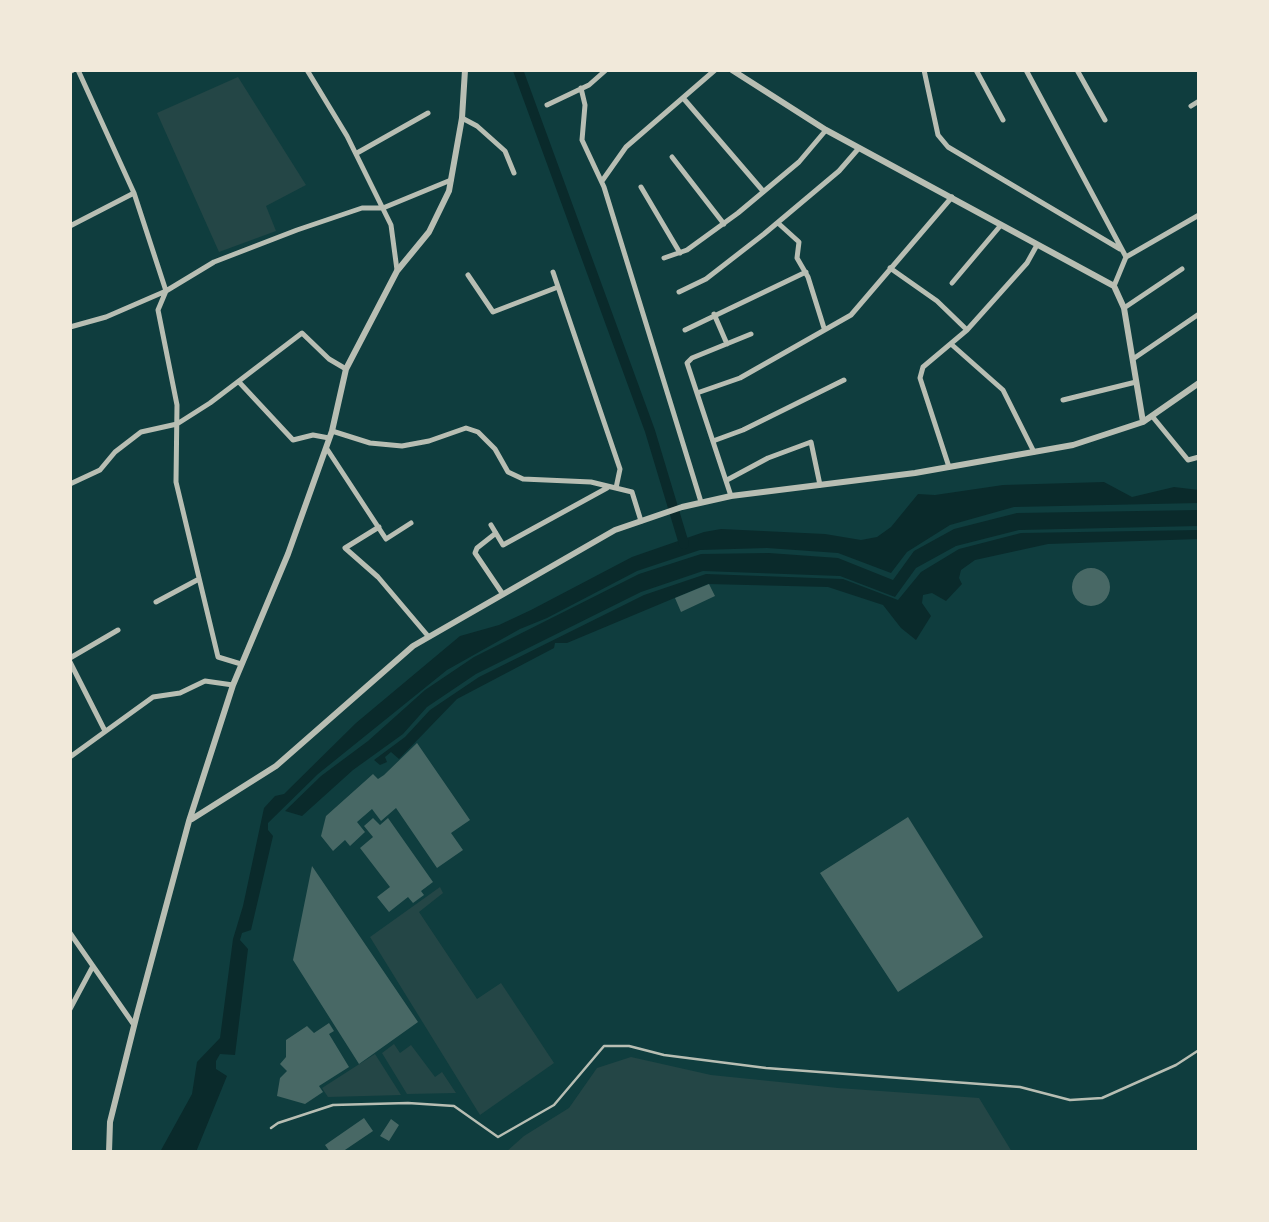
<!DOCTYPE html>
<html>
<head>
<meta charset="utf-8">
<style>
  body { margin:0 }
  #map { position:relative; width:1269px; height:1222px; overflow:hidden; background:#0f3d3e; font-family:"Noto Serif",serif }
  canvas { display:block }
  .frame { position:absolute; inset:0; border:72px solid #f1e9da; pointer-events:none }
</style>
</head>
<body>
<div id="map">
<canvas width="1269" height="1222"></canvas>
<div class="frame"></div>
</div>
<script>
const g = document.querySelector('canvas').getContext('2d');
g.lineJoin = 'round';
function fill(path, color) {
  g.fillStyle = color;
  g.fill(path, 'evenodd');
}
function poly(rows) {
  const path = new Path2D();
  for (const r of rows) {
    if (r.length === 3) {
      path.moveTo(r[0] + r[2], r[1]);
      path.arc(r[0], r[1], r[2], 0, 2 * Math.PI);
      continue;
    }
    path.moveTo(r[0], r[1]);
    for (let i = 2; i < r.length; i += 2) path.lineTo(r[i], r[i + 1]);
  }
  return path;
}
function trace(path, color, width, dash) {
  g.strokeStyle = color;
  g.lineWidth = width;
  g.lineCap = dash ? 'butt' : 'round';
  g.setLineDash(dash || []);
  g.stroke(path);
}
const green = poly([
  [238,77,306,185,266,206,276,231,219,252,157,113],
  [440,887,443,893,419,912,477,999,501,983,554,1063,480,1115,370,937],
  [394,1044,400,1053,411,1045,435,1077,442,1072,456,1093,407,1094,382,1053],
  [375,1054,401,1095,328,1097,322,1088],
  [631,1057,711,1075,838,1088,979,1098,1012,1152,506,1152,524,1136,569,1108,597,1068]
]);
const water = poly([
  [1104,482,1132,497,1174,487,1199,490,1199,503,1014,507,950,525,907,552,891,573,838,553,767,548,700,550,637,571,547,618,520,629,447,670,318,774,268,823,268,830,273,836,251,930,242,933,240,940,248,949,235,1055,220,1054,216,1061,216,1069,227,1076,196,1152,160,1152,192,1094,197,1062,220,1038,233,939,243,906,264,808,275,796,284,794,356,723,460,636,499,625,531,610,632,557,704,532,721,529,825,534,861,540,877,537,891,527,918,494,935,495,1003,485],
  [1199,510,1199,526,1019,530,956,546,916,568,895,597,840,576,703,571,641,592,476,674,427,707,403,734,353,770,302,816,285,811,321,776,368,741,425,690,474,657,639,574,701,554,769,553,838,558,893,580,914,551,954,529,1017,513],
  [1199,530,1199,539,1048,544,975,560,961,570,959,578,962,584,946,601,932,593,923,595,922,603,931,616,916,640,901,628,883,605,828,587,708,584,567,643,555,643,554,648,457,699,399,759,391,752,385,757,387,762,380,765,374,760,405,737,430,710,479,677,644,595,706,574,843,579,898,600,921,572,959,549,1021,533]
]);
const canal = poly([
  [518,70,650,431,684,544]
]);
const building = poly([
  [1091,587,19],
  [709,584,715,596,681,612,675,598],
  [417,743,470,820,451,833,463,850,437,868,396,808,381,821,372,809,357,822,365,832,350,846,345,840,333,851,321,836,326,816,373,774,378,779,384,775],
  [908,817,983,937,898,992,820,873],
  [373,818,380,825,388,818,433,882,421,891,424,895,413,903,408,897,389,912,377,897,390,887,360,848,373,837,364,826],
  [312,866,418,1022,359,1064,293,960],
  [329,1023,334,1031,329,1034,349,1067,319,1086,323,1092,305,1104,277,1096,280,1078,287,1071,280,1064,286,1057,286,1040,307,1026,314,1033],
  [364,1118,373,1131,342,1152,330,1152,325,1145],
  [391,1119,399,1125,389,1141,380,1136]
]);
const service = poly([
  [271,1128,278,1123,333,1105,408,1103,454,1106,498,1137,554,1105,604,1046,629,1046,664,1055,766,1068,1020,1087,1070,1100,1102,1098,1176,1065,1199,1050]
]);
const minor = poly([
  [78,70,134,193,166,291,158,310,177,405,176,482,218,657,241,664],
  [307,70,347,136,391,225,397,270],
  [924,70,938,135,948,147,1120,249],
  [976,70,1003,120],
  [1026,70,1126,257,1114,286],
  [1077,70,1105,120],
  [581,88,585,105,582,140,604,187,701,502],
  [684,99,763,191],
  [547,105,589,85,606,70],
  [1191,106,1199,101],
  [462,118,477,126,505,151,514,173],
  [357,153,428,113],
  [672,157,724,224],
  [602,181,626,147,715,70],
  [641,187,680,253],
  [778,223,799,242,797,258,808,277,824,328],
  [70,226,134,193],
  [1126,257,1199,215],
  [664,258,687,250,738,213,799,162,826,130],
  [890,268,937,301,967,330],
  [553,272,620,469,616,488],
  [468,275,493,312,558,287],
  [952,283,1001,225],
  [679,292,706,279,764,234,839,171,859,148],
  [1124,308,1182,269],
  [714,314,727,344],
  [70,327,106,317,166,291,214,262,297,230,362,208,383,208,451,180],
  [685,330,806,272],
  [951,344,1003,390,1034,452],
  [1133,359,1199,314],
  [239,382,293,440,313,435,329,438],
  [697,393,740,378,851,315,952,197],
  [1063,400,1136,382],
  [1152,416,1188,460,1199,457],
  [332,431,370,443,402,446,429,441,466,428,478,432,495,449,508,472,523,479,591,482,632,492,641,521],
  [713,441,743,430,844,380],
  [327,449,386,539,411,523],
  [949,467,920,378,923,367,967,330,1027,263,1037,245],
  [727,480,768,458,811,442,820,485],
  [70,484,100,470,115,452,141,432,177,424,210,403,302,333,329,359,346,369],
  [731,496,687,363,692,358,751,334],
  [491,525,503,545,607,488],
  [379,527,345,548,378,577,428,636],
  [496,533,477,548,475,553,502,593],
  [156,602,199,579],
  [70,658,118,630],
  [70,662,105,731],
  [70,757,153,697,180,693,205,681,233,685],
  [70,933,134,1025],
  [70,1009,93,966]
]);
const tertiary = poly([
  [732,70,826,130,1114,286,1124,308,1143,422],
  [70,71,72,70],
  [192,819,276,766,413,646,615,530,682,507,731,496,915,473,1073,445,1143,422,1199,383],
  [109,1152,110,1122,137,1014,189,821,233,685,288,554,332,431,346,369,397,271,429,232,449,191,462,118,465,70]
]);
fill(green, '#244646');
fill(water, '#0a2a2b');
trace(canal, '#0a2a2b', 10);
fill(building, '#486865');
trace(service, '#b8beb3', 2.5);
trace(minor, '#b8beb3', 5);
trace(tertiary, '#b8beb3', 6);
</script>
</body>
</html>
